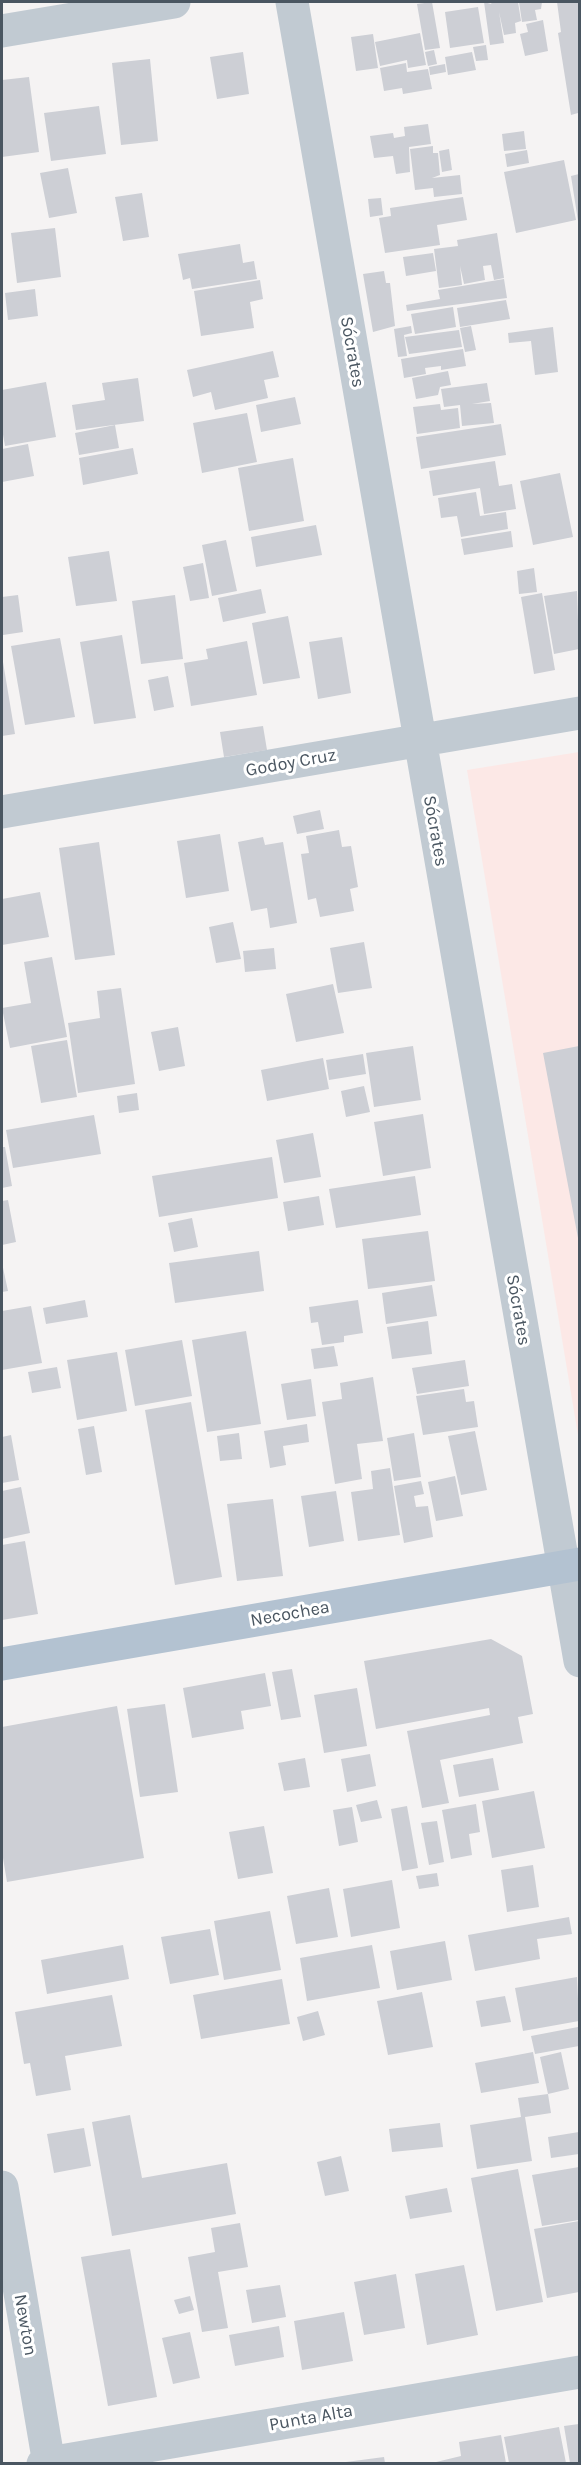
<!DOCTYPE html>
<html>
<head>
<meta charset="utf-8">
<style>
  body { margin:0 }
  #map { position:relative; width:581px; height:2465px; overflow:hidden; background:#f5f3f3; font-family:Karla,sans-serif }
  canvas { display:block }
  .frame { position:absolute; inset:0; border:3px solid #4a5661; pointer-events:none }
</style>
</head>
<body>
<div id="map">
<canvas width="581" height="2465"></canvas>
<div class="frame"></div>
</div>
<script>
const g = document.querySelector('canvas').getContext('2d');
g.lineJoin = 'round';
function fill(path, color) {
  g.fillStyle = color;
  g.fill(path, 'evenodd');
}
function poly(rows) {
  const path = new Path2D();
  for (const r of rows) {
    path.moveTo(r[0], r[1]);
    for (let i = 2; i < r.length; i += 2) path.lineTo(r[i], r[i + 1]);
  }
  return path;
}
function trace(path, color, width, dash) {
  g.strokeStyle = color;
  g.lineWidth = width;
  g.lineCap = dash ? 'butt' : 'round';
  g.setLineDash(dash || []);
  g.stroke(path);
}
function label(font, color, halo, rows, align = 'center') {
  g.font = font + ' Karla,sans-serif';
  g.lineWidth = 6;
  g.setLineDash([]);
  g.textBaseline = 'middle';
  g.strokeStyle = halo;
  g.fillStyle = color;
  for (const [text, x, y, turn = 0] of rows) {
    g.save();
    g.translate(x, y);
    g.rotate((+turn || 0) * Math.PI / 180);
    g.textAlign = isNaN(turn) ? turn : align;
    if (halo) g.strokeText(text, 0, 0);
    g.fillText(text, 0, 0);
    g.restore();
  }
}
const medical = poly([
  [579,752,579,1441,467,770]
]);
const building = poly([
  [432,2,440,48,425,50,417,4],
  [484,2,491,4,492,2,518,2,521,21,515,23,516,33,504,35,499,12,504,43,490,45],
  [519,2,542,2,541,9,535,10,537,20,522,22],
  [557,2,579,2,579,106,578,113,571,115,558,33,561,32],
  [478,7,484,43,450,48,445,12],
  [543,20,548,51,525,56,520,34,528,32,526,24],
  [420,33,426,65,408,68,407,60,380,66,375,42],
  [373,34,378,68,356,71,351,37],
  [486,45,488,60,476,61,473,47],
  [434,50,437,64,428,66,425,52],
  [243,52,249,94,217,99,210,57],
  [472,52,476,70,448,75,445,57],
  [150,59,158,141,121,145,112,63],
  [406,63,407,72,428,69,432,89,403,94,402,88,384,91,380,68],
  [445,64,446,72,430,75,429,67],
  [29,77,39,152,2,157,2,80],
  [99,106,106,154,51,161,44,113],
  [428,124,431,144,409,147,410,172,396,174,393,156,374,158,370,136,393,133,394,138,405,136,404,127],
  [524,131,526,149,504,151,502,134],
  [433,146,433,153,438,153,440,175,432,178,460,175,462,194,434,197,433,188,415,190,410,149],
  [449,149,452,170,442,172,439,151],
  [527,150,529,163,507,167,505,154],
  [564,160,576,220,516,233,504,172],
  [68,168,77,213,49,218,40,173],
  [579,174,579,220,578,221,571,176],
  [142,193,149,237,123,241,115,197],
  [463,197,467,220,437,225,440,245,385,253,379,218,391,216,390,208],
  [381,198,383,215,370,217,368,199],
  [55,228,61,277,17,283,11,233],
  [497,233,504,278,494,280,491,265,483,266,485,280,464,284,460,266,462,285,439,288,434,249,458,246,457,240],
  [240,244,243,263,254,261,257,279,192,289,190,278,183,280,178,254],
  [433,253,436,271,406,276,403,257],
  [384,271,386,283,390,283,395,326,373,332,363,274],
  [504,279,507,298,407,311,406,305,440,299,438,290],
  [260,280,263,299,250,302,254,328,201,336,194,291],
  [35,289,38,316,8,320,5,293],
  [506,300,510,319,460,327,457,308],
  [453,307,456,327,415,334,411,314],
  [411,326,412,333,404,335,407,356,398,357,394,329],
  [471,326,476,350,465,352,460,328],
  [553,327,558,372,535,375,531,341,509,343,508,333],
  [459,330,462,347,409,354,405,337],
  [463,349,466,366,441,370,441,366,425,368,426,374,404,378,401,359],
  [273,351,279,377,264,380,268,398,215,410,211,392,193,397,187,370],
  [448,371,451,385,440,387,438,395,416,399,412,378],
  [138,378,144,421,76,430,72,405,105,400,102,383],
  [46,382,56,437,5,446,2,429,2,390],
  [487,383,490,401,472,404,491,403,494,423,462,426,460,405,444,407,441,389],
  [295,397,301,424,261,432,256,405],
  [440,404,441,410,458,408,460,428,417,434,413,407],
  [247,413,257,462,202,473,193,423],
  [501,424,506,455,421,469,416,437],
  [115,425,119,448,79,455,75,433],
  [28,444,34,476,2,482,2,449],
  [133,448,138,474,83,485,79,458],
  [293,458,304,521,249,531,238,468],
  [495,461,499,486,512,484,516,509,484,514,480,488,433,496,429,471],
  [560,473,573,537,533,545,520,481],
  [476,492,480,516,506,512,508,529,461,537,457,516,441,518,438,498],
  [316,525,322,555,256,567,251,537],
  [511,531,513,547,464,555,461,539],
  [226,540,237,591,212,596,202,545],
  [109,551,117,601,76,606,68,557],
  [203,563,209,598,190,601,183,567],
  [534,568,537,592,519,594,517,571],
  [261,589,266,613,223,622,218,598],
  [577,591,579,649,554,654,544,596],
  [542,593,555,670,534,674,521,597],
  [18,595,23,632,3,635,2,597],
  [175,595,183,659,141,664,132,601],
  [288,616,300,678,263,684,252,623],
  [122,635,136,718,94,724,80,642],
  [342,637,351,693,318,699,309,642],
  [60,638,75,717,25,725,11,646],
  [247,641,257,695,191,706,184,663,208,659,206,649],
  [2,656,15,734,2,736],
  [168,676,174,707,154,711,148,680],
  [263,726,267,750,224,757,220,732],
  [320,810,324,829,297,834,293,816],
  [339,830,342,847,351,846,358,887,350,889,354,911,320,917,316,898,308,900,301,854,309,853,306,836],
  [220,834,229,891,186,898,177,841],
  [263,837,265,845,283,842,297,923,270,928,267,908,251,911,238,842],
  [99,842,115,955,75,960,59,848],
  [40,892,49,937,2,945,2,899],
  [233,922,241,959,216,963,209,927],
  [364,942,372,988,338,993,330,948],
  [274,948,276,969,245,972,243,951],
  [52,957,67,1037,10,1048,2,1008,31,1003,24,962],
  [333,984,344,1033,296,1042,286,994],
  [121,988,135,1084,78,1093,68,1023,100,1018,97,991],
  [178,1027,185,1066,159,1071,151,1032],
  [67,1040,77,1097,41,1103,31,1046],
  [413,1046,421,1100,374,1107,366,1053],
  [579,1046,579,1238,578,1238,543,1053],
  [363,1054,366,1074,329,1080,326,1060],
  [323,1058,329,1089,267,1101,261,1070],
  [364,1086,370,1112,346,1117,341,1091],
  [137,1093,139,1110,119,1113,117,1096],
  [423,1114,431,1168,383,1176,374,1122],
  [94,1115,101,1154,13,1168,6,1130],
  [313,1133,321,1177,284,1183,276,1140],
  [2,1147,5,1147,12,1186,2,1188],
  [272,1157,278,1198,159,1217,152,1176],
  [415,1176,421,1215,336,1228,329,1189],
  [319,1196,324,1225,288,1231,283,1202],
  [8,1200,16,1242,2,1245,2,1201],
  [192,1218,198,1247,174,1252,168,1223],
  [428,1231,435,1281,368,1289,362,1239],
  [259,1251,264,1291,175,1303,169,1263],
  [2,1263,8,1291,2,1292],
  [432,1285,437,1316,386,1324,382,1293],
  [85,1300,88,1317,46,1324,43,1308],
  [358,1300,363,1333,344,1336,344,1342,322,1345,318,1322,311,1323,309,1307],
  [31,1306,42,1363,2,1370,2,1311],
  [428,1321,432,1354,392,1359,387,1327],
  [246,1331,261,1424,207,1432,192,1340],
  [182,1340,192,1396,135,1406,125,1350],
  [334,1346,338,1366,314,1369,311,1349],
  [117,1352,127,1411,77,1420,67,1360],
  [465,1360,469,1386,417,1394,412,1368],
  [57,1367,61,1388,32,1393,28,1372],
  [373,1377,383,1441,357,1444,362,1479,335,1484,322,1402,342,1399,340,1383],
  [311,1379,316,1416,287,1420,281,1384],
  [464,1389,466,1402,474,1401,478,1427,423,1435,416,1396],
  [191,1402,222,1577,175,1585,145,1410],
  [307,1424,309,1442,283,1446,286,1465,270,1468,264,1431],
  [94,1426,102,1472,86,1475,78,1429],
  [475,1431,487,1490,461,1495,448,1436],
  [239,1433,242,1459,220,1461,217,1436],
  [414,1433,421,1477,394,1481,387,1438],
  [11,1435,19,1480,2,1483,2,1437],
  [390,1468,400,1535,358,1541,351,1492,373,1489,371,1471],
  [455,1476,463,1516,436,1521,428,1482],
  [421,1481,424,1494,414,1496,416,1507,428,1506,433,1537,404,1543,394,1486],
  [21,1487,30,1533,2,1539,2,1491],
  [336,1491,344,1541,309,1547,301,1496],
  [273,1499,283,1576,237,1581,227,1504],
  [25,1541,38,1614,2,1620,2,1545],
  [491,1639,522,1656,533,1714,518,1717,523,1743,440,1760,449,1803,422,1808,407,1731,490,1715,489,1708,376,1729,364,1661],
  [292,1669,301,1717,281,1720,272,1672],
  [265,1673,271,1706,241,1711,244,1729,192,1738,183,1688],
  [357,1688,367,1746,324,1753,314,1695],
  [165,1704,178,1792,140,1797,127,1709],
  [117,1706,144,1858,7,1882,2,1852,2,1727],
  [370,1754,376,1786,347,1792,341,1759],
  [305,1758,310,1787,284,1791,278,1763],
  [493,1758,499,1790,459,1797,453,1765],
  [534,1791,545,1848,492,1858,482,1801],
  [377,1800,382,1818,361,1822,356,1805],
  [476,1804,480,1832,469,1834,472,1855,451,1859,442,1810],
  [407,1806,418,1868,402,1871,391,1809],
  [352,1807,358,1842,339,1846,333,1810],
  [437,1821,444,1862,429,1865,421,1823],
  [264,1826,273,1873,238,1879,229,1832],
  [533,1865,539,1907,507,1912,501,1870],
  [437,1873,439,1886,419,1889,416,1876],
  [392,1880,400,1928,351,1937,343,1889],
  [329,1888,338,1937,296,1944,287,1896],
  [270,1911,281,1970,224,1980,214,1921],
  [569,1917,572,1934,537,1939,540,1959,475,1971,468,1935],
  [210,1929,219,1975,170,1984,161,1937],
  [445,1941,452,1980,397,1990,390,1951],
  [123,1945,129,1979,47,1994,41,1960],
  [372,1945,380,1988,307,2001,300,1958],
  [577,1977,579,2021,523,2031,515,1988],
  [282,1979,290,2024,201,2039,193,1995],
  [422,1992,433,2047,388,2055,377,2001],
  [112,1995,122,2046,65,2056,71,2090,36,2096,30,2063,24,2064,15,2012],
  [505,1996,511,2022,481,2027,476,2001],
  [318,2011,325,2035,303,2041,297,2017],
  [578,2027,579,2046,535,2054,531,2036],
  [533,2052,539,2083,481,2093,475,2063],
  [561,2052,569,2089,548,2094,540,2057],
  [548,2094,551,2113,525,2117,532,2161,477,2169,470,2125,521,2117,518,2098],
  [130,2115,142,2178,227,2163,236,2214,112,2236,92,2122],
  [440,2123,443,2147,392,2152,389,2129],
  [84,2128,91,2166,54,2173,47,2134],
  [579,2132,579,2154,551,2158,548,2137],
  [341,2156,349,2191,325,2196,317,2162],
  [579,2167,579,2220,542,2226,532,2175],
  [518,2169,543,2302,496,2311,471,2178],
  [447,2188,452,2212,410,2219,405,2196],
  [579,2221,579,2292,547,2298,534,2229],
  [240,2223,248,2267,218,2272,228,2328,202,2332,188,2257,215,2252,211,2228],
  [130,2249,157,2397,108,2406,81,2257],
  [464,2265,478,2335,427,2345,415,2274],
  [396,2274,405,2328,364,2335,354,2282],
  [280,2285,286,2317,252,2323,246,2290],
  [190,2296,194,2310,179,2314,174,2300],
  [344,2312,353,2361,302,2370,294,2321],
  [279,2326,284,2357,235,2366,229,2335],
  [190,2332,200,2378,173,2384,162,2338],
  [579,2424,579,2463,570,2463,564,2426],
  [559,2427,566,2463,509,2463,504,2437],
  [501,2435,506,2463,432,2463,461,2456,459,2442],
  [384,2457,385,2463,346,2463,346,2462]
]);
const minor = poly([
  [292,2,580,1661],
  [2,31,174,2],
  [2,812,580,713],
  [2,2187,49,2464],
  [43,2464,580,2372]
]);
const major = poly([
  [2,1664,580,1564]
]);
const streetNames = [
  ["Sócrates",352,352,80],
  ["Godoy Cruz",291,763,-10],
  ["Sócrates",435,831,80],
  ["Sócrates",518,1310,80],
  ["Necochea",290,1614,-10],
  ["Newton",25,2325,80],
  ["Punta Alta",311,2418,-10]
];
fill(medical, '#fce8e6');
fill(building, '#cdcfd5');
trace(minor, '#c1cad2', 33);
trace(major, '#b3c2d1', 33);
label('18px', '#4a5661', '#fff', streetNames);
</script>
</body>
</html>
